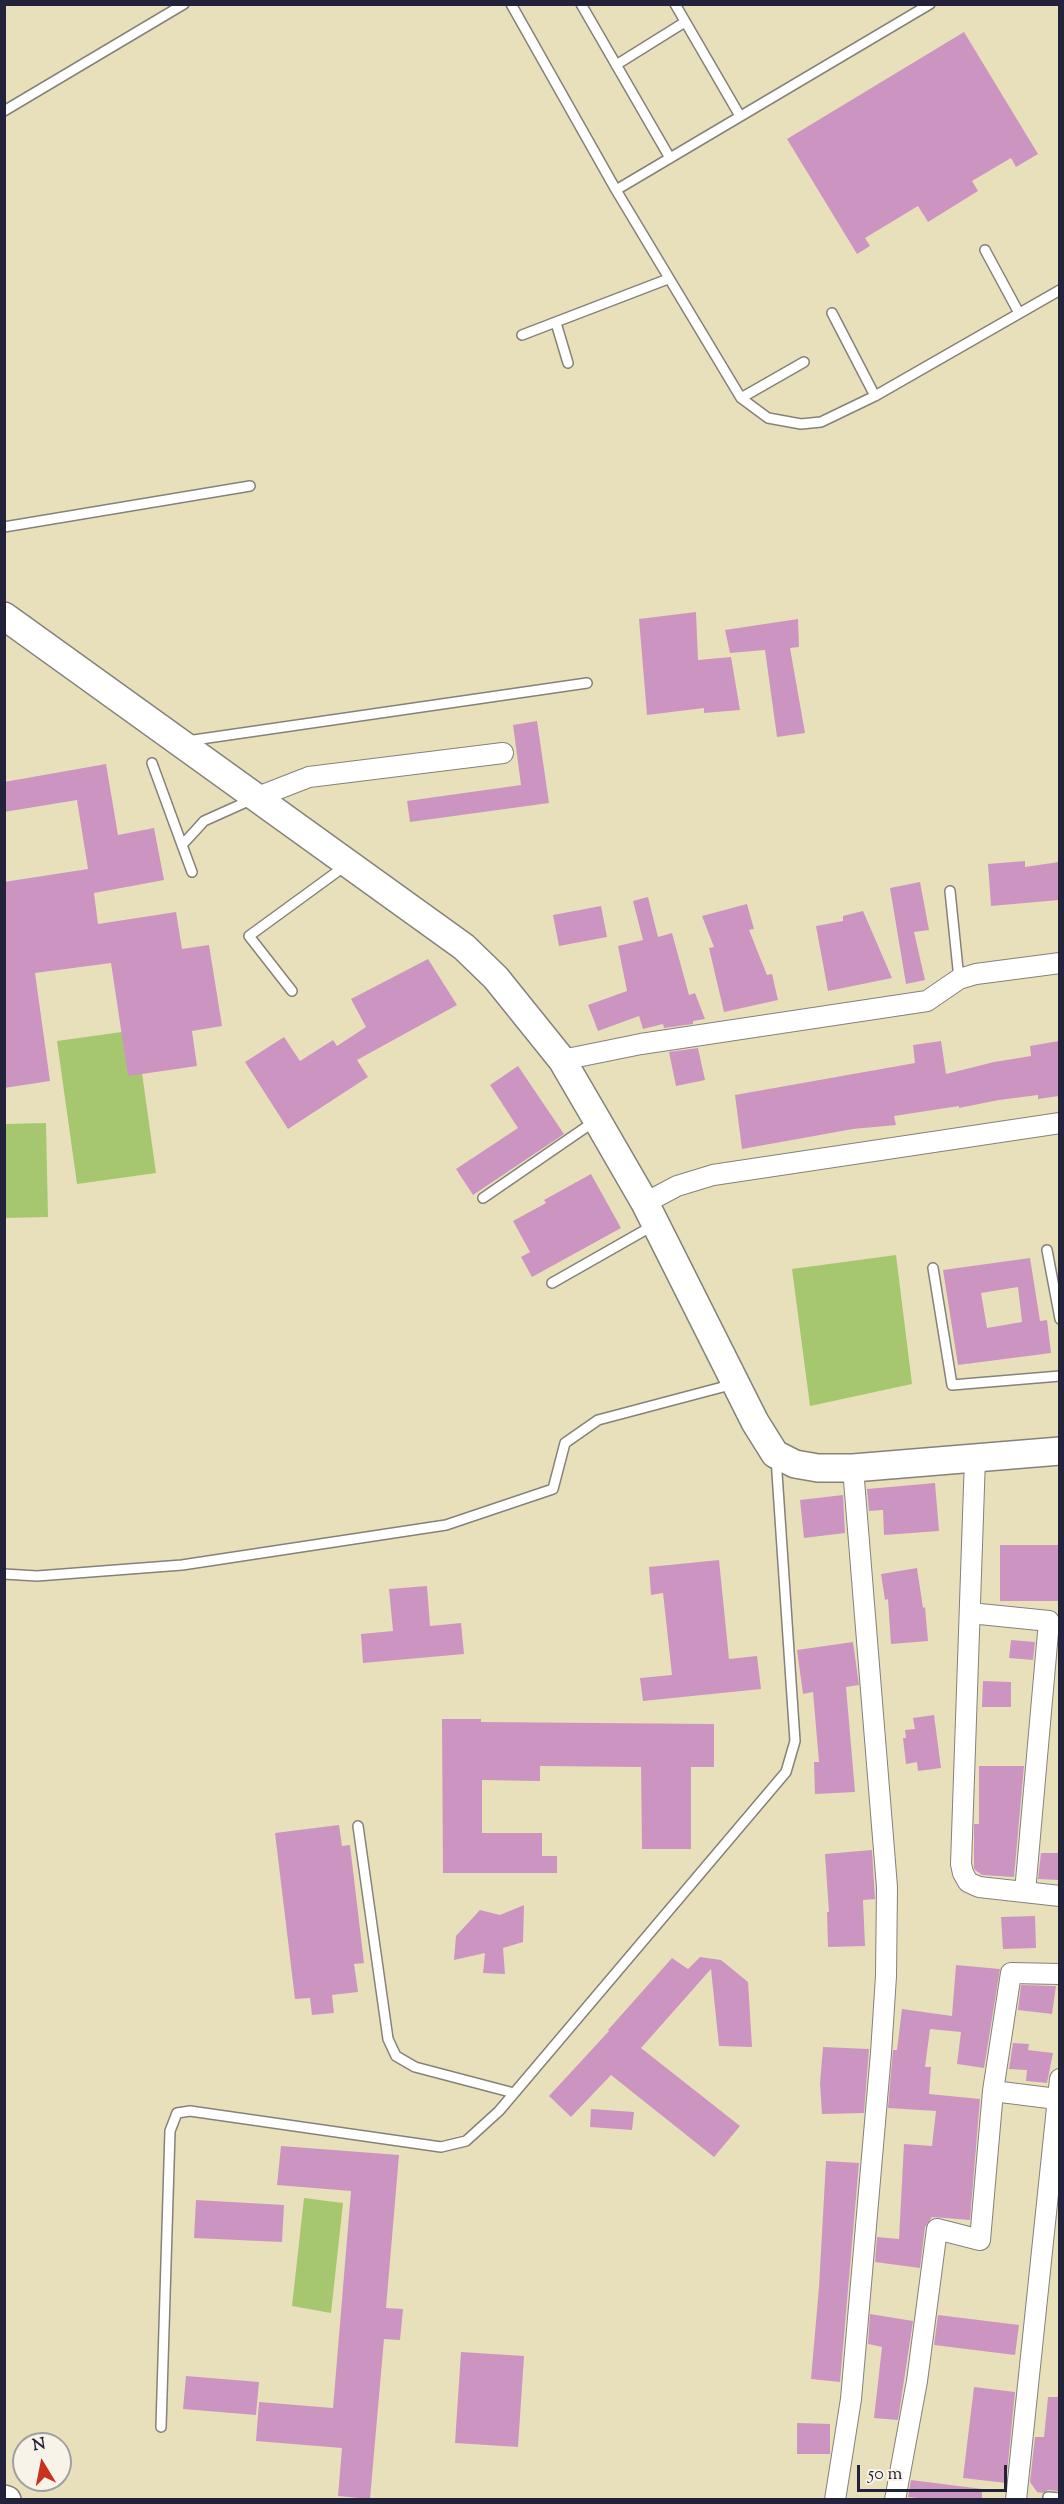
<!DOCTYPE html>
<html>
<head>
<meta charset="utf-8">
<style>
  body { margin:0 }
  #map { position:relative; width:1064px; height:2504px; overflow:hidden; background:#e8e0bb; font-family:"Sorts Mill Goudy",serif }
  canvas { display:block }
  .frame { position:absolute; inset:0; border:6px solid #22223b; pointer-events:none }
  .north { position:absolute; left:12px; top:2432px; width:60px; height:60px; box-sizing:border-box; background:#f7f3e8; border:2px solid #a29fa3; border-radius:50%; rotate:350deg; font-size:16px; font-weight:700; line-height:24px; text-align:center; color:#22223b }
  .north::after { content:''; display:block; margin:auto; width:21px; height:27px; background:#c8321e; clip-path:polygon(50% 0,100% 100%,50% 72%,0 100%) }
  .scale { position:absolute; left:857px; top:2465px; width:150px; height:27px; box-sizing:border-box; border:3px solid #22223b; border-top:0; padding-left:8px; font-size:18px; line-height:21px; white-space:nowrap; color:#22223b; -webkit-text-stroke:4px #f7f3e8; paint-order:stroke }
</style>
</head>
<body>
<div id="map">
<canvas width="1064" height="2504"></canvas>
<div class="frame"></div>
<div class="north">N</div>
<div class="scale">50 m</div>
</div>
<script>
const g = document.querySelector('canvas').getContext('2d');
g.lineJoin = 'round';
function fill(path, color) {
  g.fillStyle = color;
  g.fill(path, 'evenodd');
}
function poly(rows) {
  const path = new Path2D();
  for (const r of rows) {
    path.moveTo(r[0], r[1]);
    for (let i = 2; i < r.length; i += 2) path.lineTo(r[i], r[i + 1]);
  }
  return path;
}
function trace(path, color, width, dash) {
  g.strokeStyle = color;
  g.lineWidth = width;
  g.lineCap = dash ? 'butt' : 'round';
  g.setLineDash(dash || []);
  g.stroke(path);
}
const green = poly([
  [136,1030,156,1173,77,1184,57,1041],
  [46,1123,48,1217,5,1218,5,1124],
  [896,1255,912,1384,810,1406,792,1269],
  [304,2198,343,2203,331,2313,292,2306]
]);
const building = poly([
  [964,32,1038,154,1016,167,1011,158,972,181,978,191,928,222,918,206,865,238,870,246,857,254,787,139],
  [696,612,698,660,731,657,740,710,704,713,704,708,647,715,639,619],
  [798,619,799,647,790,648,805,733,777,737,765,650,730,653,725,630],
  [537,721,549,803,410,822,407,801,521,785,513,725],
  [106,764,118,835,154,828,164,880,94,893,98,924,176,912,182,949,209,945,222,1026,192,1031,197,1066,128,1076,111,963,35,973,50,1081,4,1088,4,882,88,869,77,800,4,812,4,782],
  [1025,861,1025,867,1059,862,1059,900,991,906,988,864],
  [920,882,929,930,914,932,925,980,906,984,890,888],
  [648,897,658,937,672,933,689,995,695,993,705,1019,693,1021,693,1024,664,1028,663,1024,643,1029,639,1016,598,1031,588,1005,627,991,618,946,643,940,633,901],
  [747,904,754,929,749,930,767,975,772,974,778,1000,724,1012,709,948,714,947,702,916],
  [601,906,607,937,559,946,553,915],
  [863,911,892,978,828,991,816,926,843,921,843,916],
  [428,959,457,1005,357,1060,368,1077,288,1129,245,1062,284,1037,300,1061,333,1040,337,1046,366,1027,351,999],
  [941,1041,946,1074,994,1062,1031,1056,1030,1046,1059,1041,1059,1096,1038,1099,1038,1095,999,1100,959,1108,959,1106,894,1116,896,1125,853,1129,742,1149,735,1095,915,1063,913,1045],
  [698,1048,705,1080,676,1086,669,1052],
  [518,1066,564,1134,473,1195,456,1169,518,1128,490,1085],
  [591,1174,621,1228,532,1277,521,1257,530,1252,513,1221,546,1203,544,1200],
  [1030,1258,1040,1321,1047,1320,1051,1353,958,1365,943,1270],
  [1018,1287,1022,1322,987,1328,981,1293],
  [935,1483,939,1531,884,1535,883,1510,869,1511,867,1489],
  [843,1495,845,1533,804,1538,800,1500],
  [1000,1545,1059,1545,1059,1601,1000,1601],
  [719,1560,729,1659,757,1656,761,1689,643,1701,640,1678,672,1675,663,1593,651,1595,649,1567],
  [917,1568,923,1608,925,1607,928,1641,891,1644,888,1599,885,1600,881,1574],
  [427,1586,430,1626,461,1623,464,1654,363,1663,361,1634,393,1631,389,1589],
  [1011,1640,1035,1642,1033,1660,1009,1658],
  [853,1642,859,1685,846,1687,855,1792,815,1794,814,1762,819,1762,813,1692,803,1694,797,1650],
  [983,1681,1011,1682,1011,1707,982,1707],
  [934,1715,941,1768,918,1771,917,1762,906,1764,903,1738,906,1738,905,1730,915,1729,913,1718],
  [442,1719,481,1719,481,1722,714,1724,714,1767,691,1767,691,1849,642,1849,641,1767,540,1766,540,1781,482,1780,482,1833,542,1833,542,1856,557,1856,557,1873,443,1873],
  [979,1766,1024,1766,1014,1877,982,1875,974,1869,974,1824,979,1824],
  [339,1825,342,1846,350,1845,364,1963,354,1964,358,1992,332,1995,334,2013,312,2015,310,1998,295,1999,275,1833],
  [872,1850,875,1899,863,1900,865,1946,828,1947,827,1912,829,1912,825,1854],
  [1041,1853,1059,1853,1059,1880,1038,1879],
  [524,1905,523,1942,503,1948,505,1974,483,1973,485,1953,454,1960,456,1936,480,1910,500,1915],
  [1035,1916,1036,1948,1003,1949,1001,1917],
  [700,1957,721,1960,748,1982,752,2047,719,2046,711,1969,641,2048,740,2126,714,2157,611,2075,571,2117,549,2096,609,2031,608,2030,672,1958,688,1969],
  [956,1965,1000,1969,984,2068,957,2064,961,2032,930,2029,925,2067,931,2067,929,2094,980,2099,970,2220,932,2217,925,2227,920,2268,875,2262,877,2237,899,2239,904,2144,932,2146,936,2111,888,2108,893,2050,897,2050,902,2009,952,2016],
  [1021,1985,1056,1986,1052,2014,1018,2010],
  [1013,2043,1029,2044,1028,2050,1053,2053,1047,2083,1026,2081,1027,2070,1009,2069],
  [823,2047,869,2049,864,2113,822,2114,820,2083],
  [591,2109,634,2112,632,2130,590,2127],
  [281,2146,399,2155,386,2308,403,2309,400,2340,384,2339,370,2499,338,2496,342,2448,256,2441,259,2402,333,2408,351,2191,277,2185],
  [826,2161,859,2163,840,2382,811,2379,819,2287],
  [196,2200,284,2205,282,2242,194,2238],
  [870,2314,913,2321,898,2420,874,2418,882,2347,868,2344],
  [938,2315,1019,2325,1015,2355,934,2345],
  [461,2352,524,2356,518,2447,455,2443],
  [186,2376,259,2382,256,2415,183,2409],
  [974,2387,1015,2392,1006,2483,963,2478],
  [1048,2397,1059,2397,1059,2491,1048,2490,1043,2493,1037,2492,1030,2482,1035,2437,1044,2437],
  [797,2423,830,2424,830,2454,797,2454],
  [911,2480,982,2489,982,2499,929,2499,908,2497]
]);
const lane = poly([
  [511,4,616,190,930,4],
  [581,4,670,158],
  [675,4,740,116],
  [616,65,685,22],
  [4,111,184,4],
  [616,190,741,398,768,418,801,424,821,422,875,396,1060,290],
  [985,250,1019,313],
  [832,313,875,396],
  [556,323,568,363],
  [522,335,668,279],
  [741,398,804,362],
  [4,527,250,486],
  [187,741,587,683],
  [152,763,182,845],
  [192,872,182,845,195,831,204,821,253,799],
  [950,891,959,979],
  [292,991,249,936,345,866],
  [483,1198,595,1121],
  [1047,1250,1060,1319],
  [933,1268,952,1385,1060,1376],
  [552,1283,654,1225],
  [4,1574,37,1576,182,1565,446,1525,553,1489,565,1443,598,1420,734,1384],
  [358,1826,388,2039,396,2056,415,2067,514,2093],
  [161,2427,170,2131,177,2113,190,2111,441,2147,466,2141,499,2111,786,1772,795,1741,776,1458],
  [1048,2497,1060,2498]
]);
const street = poly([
  [255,798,309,777,503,753],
  [562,1060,641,1044,927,1001,959,979,976,974,1060,963],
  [645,1203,677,1186,713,1175,1060,1123],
  [975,1458,961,1864,963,1873,968,1882,979,1887,1060,1896],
  [970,1613,1049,1621,1025,1892],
  [993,2091,1057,2099],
  [835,2500,851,2399,881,2053,886,1976,887,1887,853,1468],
  [895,2500,917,2381,937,2229,980,2240,993,2091,1011,1973,1060,1974],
  [1016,2500,1060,2079]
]);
const secondary = poly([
  [4,616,464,947,496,978,562,1060,597,1120,645,1203,755,1422,775,1454,795,1464,818,1468,853,1468,1060,1451],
  [4,2499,7,2500]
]);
fill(green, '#a6c770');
fill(building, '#cc95c1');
trace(lane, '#85817b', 12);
trace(street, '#85817b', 22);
trace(secondary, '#85817b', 30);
trace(lane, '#fff', 9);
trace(street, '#fff', 20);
trace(secondary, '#fff', 27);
</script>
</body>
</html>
